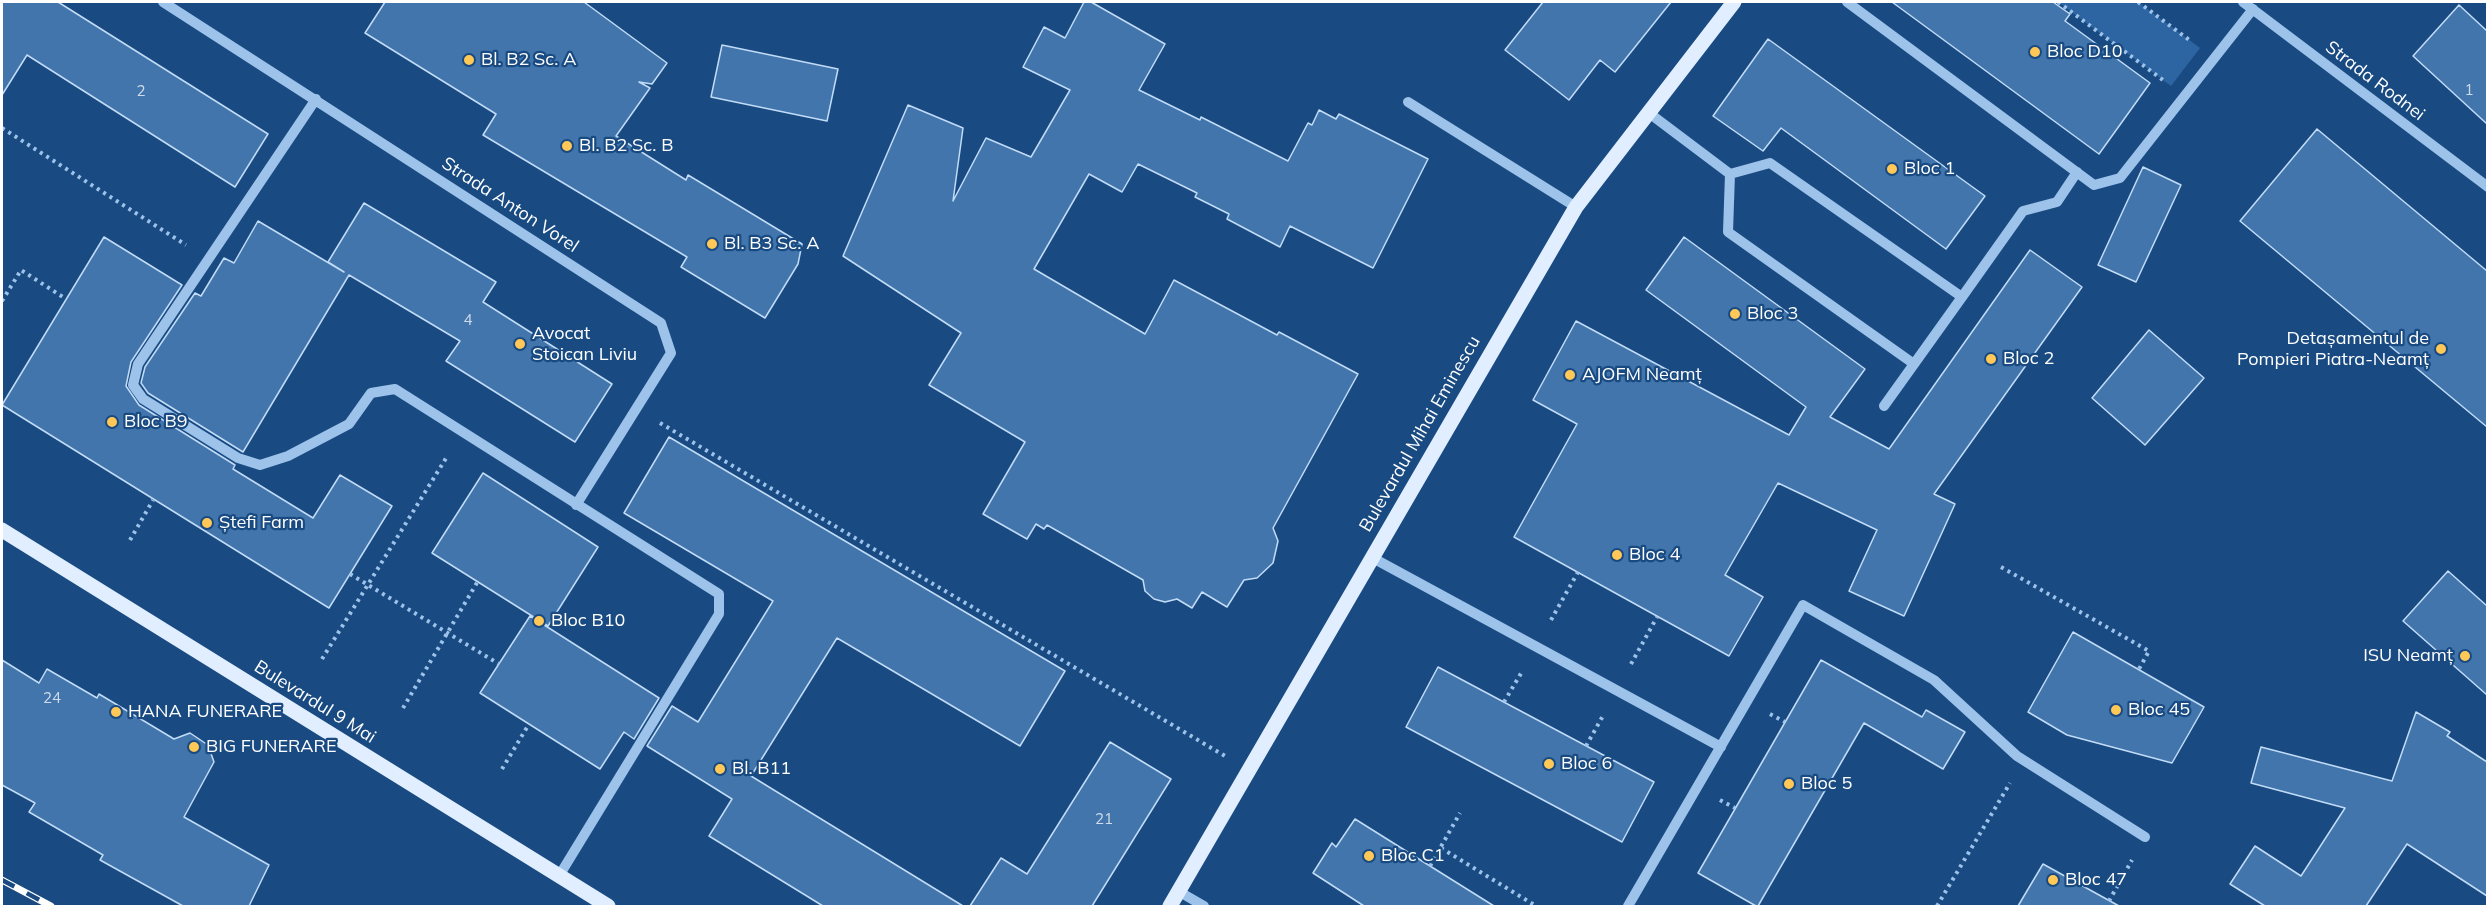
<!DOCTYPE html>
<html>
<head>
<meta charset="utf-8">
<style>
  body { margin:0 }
  #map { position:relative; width:2489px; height:908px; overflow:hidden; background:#194b82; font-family:Mulish,sans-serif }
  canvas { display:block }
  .frame { position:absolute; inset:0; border:3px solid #fff; pointer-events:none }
</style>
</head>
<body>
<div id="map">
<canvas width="2489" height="908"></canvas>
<div class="frame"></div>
</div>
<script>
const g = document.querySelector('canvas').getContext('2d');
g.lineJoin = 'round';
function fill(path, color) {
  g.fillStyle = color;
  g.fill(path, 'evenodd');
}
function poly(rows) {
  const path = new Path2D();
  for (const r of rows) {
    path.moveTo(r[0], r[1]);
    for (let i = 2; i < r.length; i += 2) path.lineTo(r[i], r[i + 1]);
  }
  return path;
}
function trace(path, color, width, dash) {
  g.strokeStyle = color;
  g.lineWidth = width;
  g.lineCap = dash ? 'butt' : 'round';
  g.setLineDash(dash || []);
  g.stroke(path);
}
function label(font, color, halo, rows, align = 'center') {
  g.font = font + ' Mulish,sans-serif';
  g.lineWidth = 4.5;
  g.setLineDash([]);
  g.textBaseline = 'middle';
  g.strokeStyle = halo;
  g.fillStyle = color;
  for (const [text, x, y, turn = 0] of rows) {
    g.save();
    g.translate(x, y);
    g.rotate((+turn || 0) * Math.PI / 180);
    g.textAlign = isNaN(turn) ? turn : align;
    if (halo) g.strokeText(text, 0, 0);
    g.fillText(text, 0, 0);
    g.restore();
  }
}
const green = poly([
  [2058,2,2138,2,2200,48,2171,86]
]);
const building = poly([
  [2,2,58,2,268,134,235,187,27,55,2,95,2,2],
  [385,2,584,2,667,63,652,84,639,82,650,88,616,136,686,180,688,175,802,244,798,264,765,318,681,267,687,257,483,135,496,114,365,33,385,2],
  [1084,2,1091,2,1165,44,1139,90,1200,120,1201,117,1288,161,1308,123,1312,125,1319,110,1336,119,1339,114,1428,159,1373,268,1290,226,1280,247,1227,219,1229,214,1195,197,1197,193,1138,164,1122,192,1089,174,1034,269,1145,334,1174,280,1277,335,1279,332,1358,374,1273,528,1278,541,1273,563,1257,578,1244,580,1227,607,1202,592,1192,608,1177,599,1165,602,1154,599,1145,591,1143,580,1047,525,1044,529,1036,524,1027,539,983,514,1025,442,929,385,961,333,843,256,908,105,963,128,953,201,986,138,1031,157,1070,90,1023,67,1044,27,1065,38,1084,2],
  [1543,2,1671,2,1615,72,1600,60,1569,100,1505,50,1543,2],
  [1892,2,2053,2,2070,14,2065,21,2150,83,2099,154,1892,2],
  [2459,5,2487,31,2487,124,2413,56,2459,5],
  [1768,39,1985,196,1946,249,1781,128,1763,151,1713,116,1768,39],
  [722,45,838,69,827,121,711,97,722,45],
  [2317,129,2487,271,2487,427,2240,221,2317,129],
  [2143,167,2181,185,2136,282,2098,265,2143,167],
  [364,203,496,282,483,302,612,384,575,442,446,361,460,341,349,275,243,452,148,393,141,383,145,367,195,293,201,296,224,258,234,263,258,221,344,272,328,262,364,203],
  [104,237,182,285,131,362,126,386,139,405,235,465,233,469,313,518,340,475,392,506,329,608,2,405,104,237],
  [1684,237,1865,369,1830,417,1889,449,2030,250,2082,287,1934,494,1955,504,1904,616,1849,591,1877,530,1778,483,1725,575,1763,597,1729,656,1514,537,1577,424,1533,400,1576,321,1789,435,1806,407,1646,290,1684,237],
  [2149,330,2204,378,2145,445,2092,398,2149,330],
  [669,437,1065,671,1020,746,837,638,751,776,963,906,823,906,709,836,732,799,647,746,672,706,698,722,773,601,624,513,669,437],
  [483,473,598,547,548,626,432,553,483,473],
  [2448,571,2487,606,2487,695,2403,621,2448,571],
  [530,616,659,698,634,739,624,732,600,769,480,693,530,616],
  [2073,632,2204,707,2172,763,2067,735,2028,712,2073,632],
  [2,660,39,683,47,669,97,698,99,694,174,739,190,733,208,745,214,762,184,817,269,865,249,906,183,906,100,860,103,855,29,812,35,803,2,785,2,660],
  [1821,660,1922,717,1926,710,1965,732,1943,769,1864,723,1758,906,1756,906,1698,873,1821,660],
  [1438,667,1654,782,1622,842,1406,727,1438,667],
  [2416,712,2450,732,2447,736,2487,762,2487,896,2407,844,2366,906,2265,906,2230,884,2255,846,2301,876,2345,808,2251,783,2261,747,2392,781,2416,712],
  [1110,742,1171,779,1092,906,970,906,1001,858,1027,874,1110,742],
  [1355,819,1430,866,1494,906,1364,906,1313,873,1332,843,1336,847,1355,819],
  [2043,864,2119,906,2018,906,2043,864]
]);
const path = poly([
  [2058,2,2163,80],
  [2138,2,2192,42],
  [2,128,186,245],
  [2,301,21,270,66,299],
  [660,423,1225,756],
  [130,540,153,500],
  [2001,567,2149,651,2139,669],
  [350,574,499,664],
  [1551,620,1578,572],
  [322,659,448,455],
  [1631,664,1657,617],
  [1504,702,1523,670],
  [403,708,478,581],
  [1770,714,1785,722],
  [1586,746,1604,714],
  [502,769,529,724],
  [1720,800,1735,808],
  [1441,848,1536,906],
  [1430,866,1460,813],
  [2109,901,2132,860],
  [1937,906,2010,783]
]);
const minor = poly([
  [163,2,661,323,671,353,576,505],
  [1847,2,2094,185,2120,178,2253,9],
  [2243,2,2488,187],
  [316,99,138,364,133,385,143,399,238,458,260,465,288,456,349,424,371,393,395,389,719,594,719,614,559,876],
  [1408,102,1576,207],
  [1649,113,1730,174,1728,232,1914,364],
  [1730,174,1770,163,1962,297,2023,211,2057,202,2077,172],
  [1884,406,1962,297],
  [1371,557,1721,747],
  [1178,891,1204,906],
  [1628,906,1803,605,1934,680,2017,756,2145,837]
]);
const major = poly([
  [2,530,608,906],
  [1170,906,1576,207,1734,2]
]);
const rail = poly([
  [2,880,51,906]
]);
const markers = [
  [2035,52,6,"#ffc857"],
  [469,60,6,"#ffc857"],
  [567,146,6,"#ffc857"],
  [1892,169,6,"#ffc857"],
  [712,244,6,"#ffc857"],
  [1735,314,6,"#ffc857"],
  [520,344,6,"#ffc857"],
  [2441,349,6,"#ffc857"],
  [1991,359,6,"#ffc857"],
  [1570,375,6,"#ffc857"],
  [112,422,6,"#ffc857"],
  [207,523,6,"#ffc857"],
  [1617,555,6,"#ffc857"],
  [539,621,6,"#ffc857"],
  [2465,656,6,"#ffc857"],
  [2116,710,6,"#ffc857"],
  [116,712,6,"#ffc857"],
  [194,747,6,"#ffc857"],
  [1549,764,6,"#ffc857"],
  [720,769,6,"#ffc857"],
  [1789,784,6,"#ffc857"],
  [1369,856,6,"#ffc857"],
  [2053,880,6,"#ffc857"]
];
const numberNames = [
  ["1",2469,90],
  ["2",141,91],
  ["4",468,320],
  ["24",52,698],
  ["21",1104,819]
];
const poiNames = [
  ["Bloc D10",2047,52],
  ["Bl. B2 Sc. A",481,60],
  ["Bl. B2 Sc. B",579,146],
  ["Bloc 1",1904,169],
  ["Bl. B3 Sc. A",724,244],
  ["Bloc 3",1747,314],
  ["Avocat",532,334],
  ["Stoican Liviu",532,355],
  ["Detașamentul de",2429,339,"right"],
  ["Pompieri Piatra-Neamț",2429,360,"right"],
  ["Bloc 2",2003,359],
  ["AJOFM Neamț",1582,375],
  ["Bloc B9",124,422],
  ["Ștefi Farm",219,523],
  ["Bloc 4",1629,555],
  ["Bloc B10",551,621],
  ["ISU Neamț",2453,656,"right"],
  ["Bloc 45",2128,710],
  ["HANA FUNERARE",128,712],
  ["BIG FUNERARE",206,747],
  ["Bloc 6",1561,764],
  ["Bl. B11",732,769],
  ["Bloc 5",1801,784],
  ["Bloc C1",1381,856],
  ["Bloc 47",2065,880]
];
const streetNames = [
  ["Strada Rodnei",2375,81,37],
  ["Strada Anton Vorel",510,205,33],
  ["Bulevardul Mihai Eminescu",1420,434,-60],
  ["Bulevardul 9 Mai",315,702,32]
];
fill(green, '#2c65a1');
fill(building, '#4175ac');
trace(building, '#c2dcf8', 1.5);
trace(path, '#9dc3eb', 4, [3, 4.5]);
trace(minor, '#9dc3eb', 10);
trace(major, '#e1eeff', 15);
trace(rail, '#fff', 7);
trace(rail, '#194b82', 4.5, [14]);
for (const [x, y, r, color] of markers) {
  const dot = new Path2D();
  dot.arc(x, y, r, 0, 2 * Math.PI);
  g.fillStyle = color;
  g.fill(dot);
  trace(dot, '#194b82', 2);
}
label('15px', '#d0dcea', null, numberNames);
label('18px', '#fff', '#194b82', poiNames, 'left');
label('18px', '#fff', '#194b82', streetNames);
</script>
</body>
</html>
